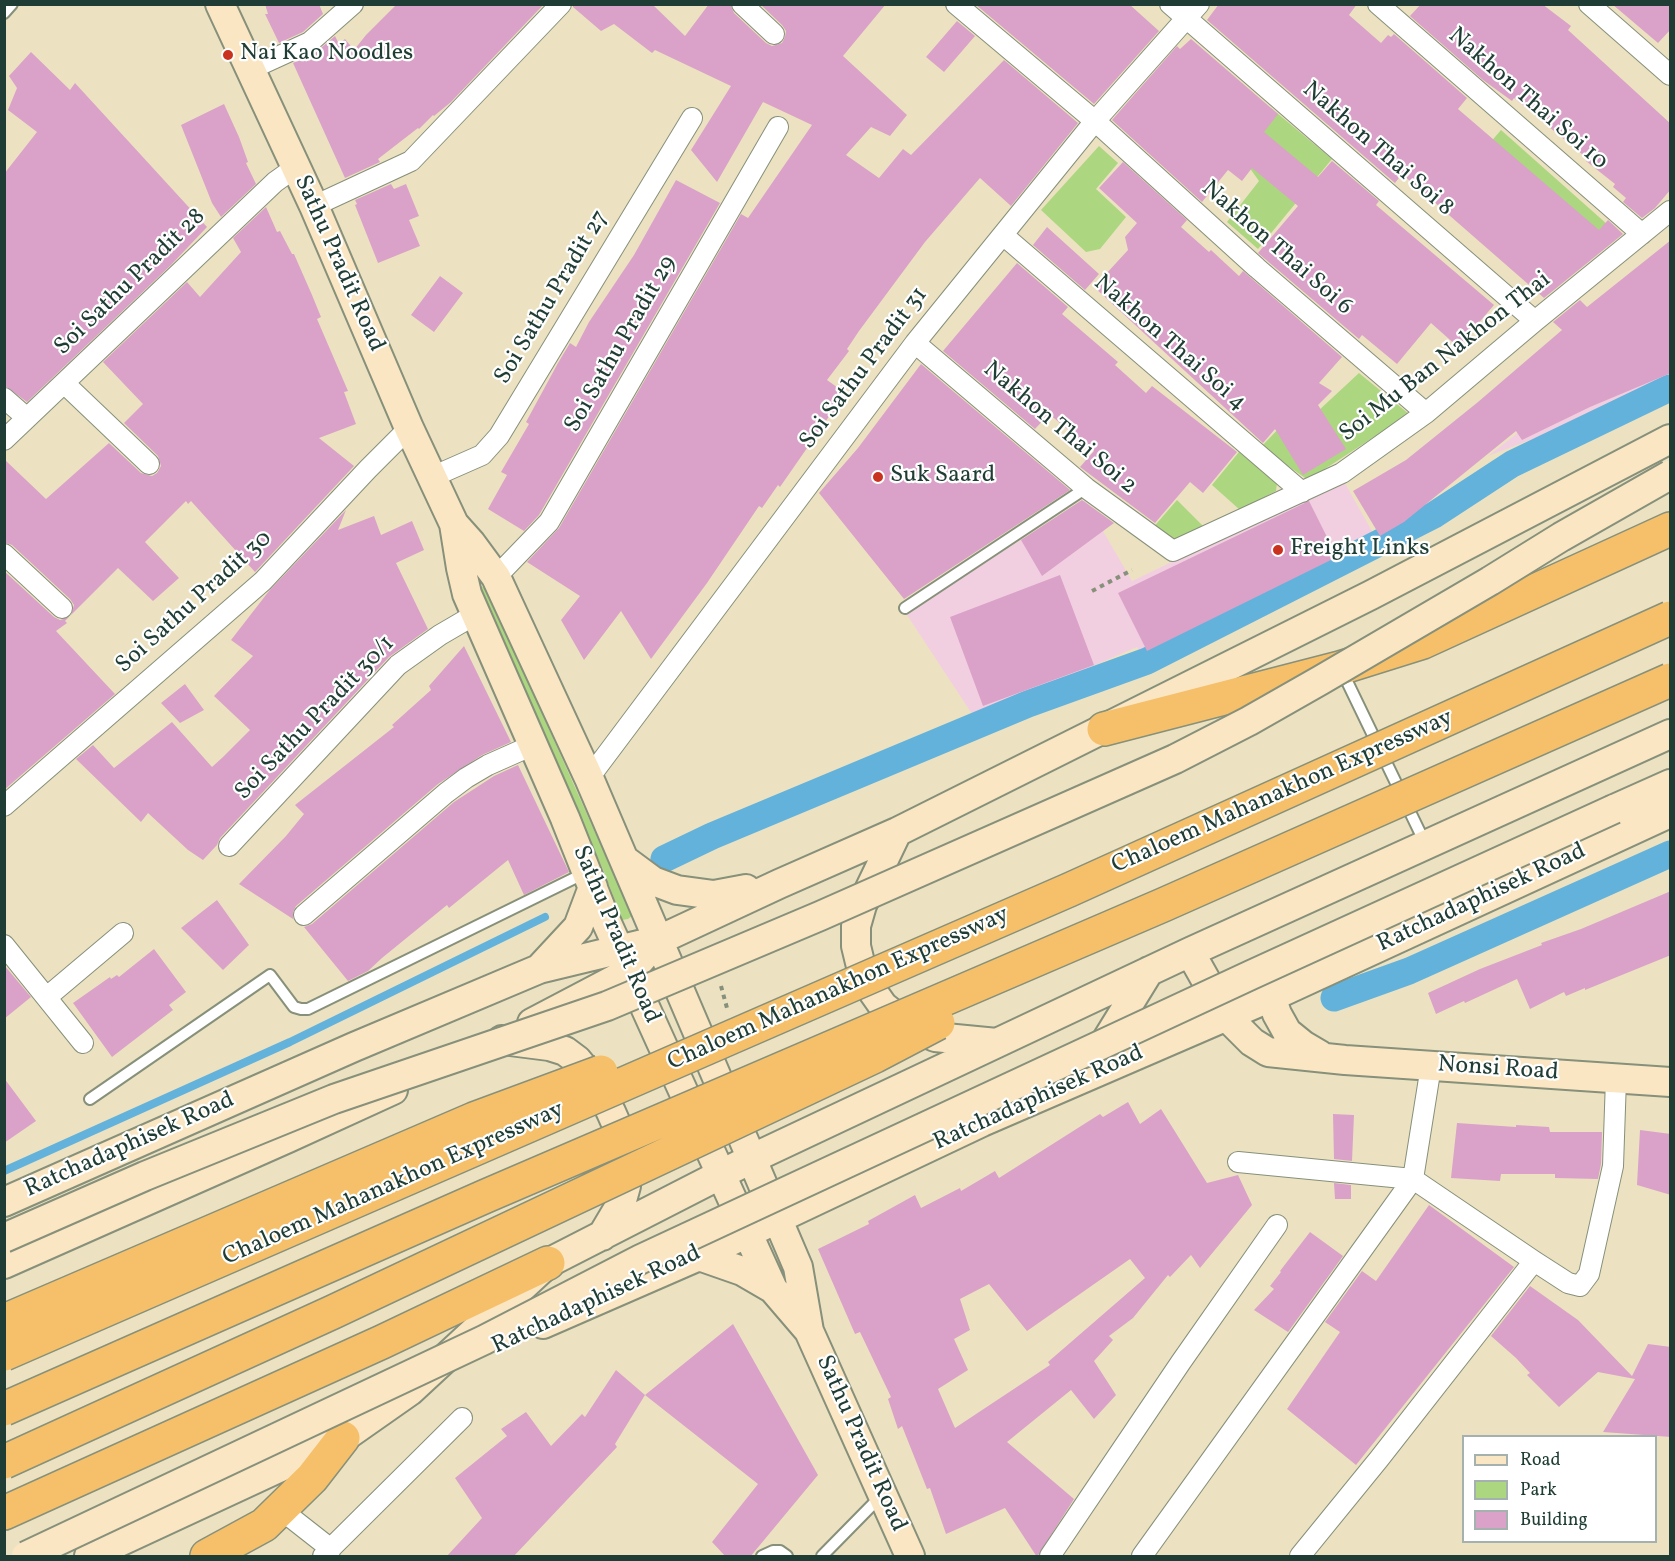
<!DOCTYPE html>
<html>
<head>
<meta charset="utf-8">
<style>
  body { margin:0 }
  #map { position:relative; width:1675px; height:1561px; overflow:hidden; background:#ece2c1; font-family:Vollkorn,serif }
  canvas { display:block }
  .frame { position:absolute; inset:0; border:6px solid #1f3d34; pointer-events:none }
  .legend { position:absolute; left:1462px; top:1435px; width:195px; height:108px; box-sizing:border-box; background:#fff; border:2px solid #a5b1ae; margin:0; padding:8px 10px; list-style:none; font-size:18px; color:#1f3d34 }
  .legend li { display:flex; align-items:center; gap:12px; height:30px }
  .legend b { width:30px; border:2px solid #a5b1ae }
</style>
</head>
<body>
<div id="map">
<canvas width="1675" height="1561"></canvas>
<div class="frame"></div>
<ul class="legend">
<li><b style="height:8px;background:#fbe6c4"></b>Road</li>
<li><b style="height:16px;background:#add681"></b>Park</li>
<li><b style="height:16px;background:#daa2c8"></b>Building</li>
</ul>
</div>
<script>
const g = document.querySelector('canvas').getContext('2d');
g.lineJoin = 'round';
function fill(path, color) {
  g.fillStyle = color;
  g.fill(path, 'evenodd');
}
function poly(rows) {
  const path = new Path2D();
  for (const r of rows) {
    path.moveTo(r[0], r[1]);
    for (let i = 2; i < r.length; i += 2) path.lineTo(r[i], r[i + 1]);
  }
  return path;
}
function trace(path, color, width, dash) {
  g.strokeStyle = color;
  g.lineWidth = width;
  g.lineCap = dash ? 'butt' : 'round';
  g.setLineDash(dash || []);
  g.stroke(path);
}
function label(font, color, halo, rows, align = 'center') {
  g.font = font + ' Vollkorn,serif';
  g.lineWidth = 4.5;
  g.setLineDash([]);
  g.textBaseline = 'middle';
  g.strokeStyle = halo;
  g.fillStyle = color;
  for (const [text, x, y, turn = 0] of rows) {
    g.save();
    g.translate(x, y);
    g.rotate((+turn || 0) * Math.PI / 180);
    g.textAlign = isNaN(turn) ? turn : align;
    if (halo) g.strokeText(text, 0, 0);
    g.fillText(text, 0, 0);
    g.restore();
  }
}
const built = poly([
  [1670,314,1670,381,1591,417,1488,456],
  [1342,478,1377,540,1143,659,1137,647,974,717,905,612,1085,500,1132,581,1303,499]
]);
const green = poly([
  [1271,108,1332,159,1258,249,1227,222,1259,181,1244,160],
  [1501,130,1608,225,1599,236,1489,144],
  [1099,146,1118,163,1096,189,1126,217,1100,249,1086,252,1041,210],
  [1359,373,1409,414,1308,480,1261,447,1304,402,1317,412],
  [1239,452,1277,483,1276,491,1240,510,1212,485],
  [1177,500,1205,528,1180,540,1169,541,1151,530],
  [480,585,487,590,611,868,621,887,632,916,628,919,622,920,605,874,477,590]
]);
const stream = poly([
  [4,1171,290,1042,545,917]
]);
const canal = poly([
  [664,859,712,836,1028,704,1147,661,1434,515,1512,464,1670,388],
  [1334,998,1409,971,1670,854]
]);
const building = poly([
  [265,4,319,4,323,14,303,32,279,43,265,14,268,14],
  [397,4,544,4,451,102,434,116,433,115,419,129,418,128,378,159,380,162,345,178,293,63,315,53,335,36,339,44,345,39,354,50,366,35],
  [573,4,652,4,685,36,709,4,730,4,734,13,766,43,772,46,782,43,785,37,786,31,782,25,760,4,886,4,843,56,907,115,890,136,871,127,846,155,879,178,903,149,911,155,1004,60,1078,123,1011,206,980,178,925,242,859,331,847,349,849,351,827,380,848,395,832,417,830,415,780,487,778,485,762,508,759,506,707,583,651,659,621,611,584,660,561,620,580,596,527,562,559,528,741,214,748,218,812,125,763,102,717,182,691,150,731,86,655,50,652,53,614,24,601,31,573,7],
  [975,4,1129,4,1159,31,1094,104],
  [1219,4,1357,4,1349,15,1381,43,1388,35,1391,37,1394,34,1467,98,1458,109,1599,230,1608,220,1623,234,1544,298,1402,174,1395,183,1207,20],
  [1421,4,1542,4,1571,26,1568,30,1671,124,1671,189,1655,208,1642,218,1623,202,1626,198,1613,187,1615,184,1586,161,1588,159,1514,98,1512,101,1483,80,1410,16],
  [1612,4,1671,4,1671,29,1658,43],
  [957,21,975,36,944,72,926,57],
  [1191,39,1278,114,1264,132,1318,177,1332,161,1379,201,1376,205,1494,305,1458,347,1431,323,1397,364,1362,335,1359,339,1258,253,1298,206,1252,168,1242,181,1228,170,1202,202,1112,120,1177,46,1180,49],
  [31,52,70,90,75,83,207,227,171,265,27,402,4,385,4,174,37,132,8,110,17,88,9,76],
  [224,104,239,137,248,162,246,163,256,184,221,217,212,203,181,125],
  [1123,162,1187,220,1181,227,1209,252,1211,250,1239,276,1243,271,1342,357,1319,383,1332,391,1318,405,1346,449,1303,475,1275,429,1263,443,1094,287,1128,250,1125,237,1137,223,1099,188],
  [676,180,720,203,539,515,524,531,488,509,507,475,501,472,529,424,526,422,558,363,570,343,576,347,589,322,634,255],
  [391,184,394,189,406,184,419,216,409,220,420,246,378,263,355,205,357,204,355,200],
  [266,207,277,232,280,231,292,254,294,254,312,295,321,317,317,319,348,391,344,392,356,424,319,438,354,466,255,572,191,501,188,504,186,501,145,542,179,578,153,601,118,568,71,615,74,605,70,599,12,545,4,542,4,459,46,499,109,443,141,473,152,476,157,473,161,466,158,456,124,423,143,404,103,362,187,282,200,297,241,252,233,238],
  [1047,227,1099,274,1085,290,1033,245],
  [1671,240,1671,373,1590,407,1522,440,1516,431,1404,522,1380,536,1353,491,1406,460,1478,402,1562,330,1553,322,1580,300,1587,307],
  [1017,263,1068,307,1062,314,1118,362,1115,365,1146,393,1152,386,1237,452,1203,493,1190,482,1155,523,1080,467,1094,451,1049,414,1035,429,943,351],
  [440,276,463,293,434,332,411,315],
  [921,364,1070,490,904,599,819,493,858,448],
  [1082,500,1114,523,1042,576,1021,540],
  [1309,501,1337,557,1147,651,1118,593],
  [346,510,338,530,374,516,381,535,412,521,424,550,396,563,428,629,389,657,220,838,217,845,203,860,188,850,148,813,141,822,76,759,93,745,114,768,172,722,212,767,223,757,250,730,214,696,253,656,231,640,269,591],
  [4,571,54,617,60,620,69,617,65,621,67,623,56,631,115,694,4,790],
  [1060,575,1094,665,983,706,950,617],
  [464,646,511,742,482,755,438,784,296,906,293,912,293,919,239,884,286,836,304,814,295,805,394,727,392,725,431,690,429,686],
  [185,684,204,710,180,723,161,703],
  [518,765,569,872,524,895,508,860,449,908,447,905,382,958,368,971,348,981,304,927,312,924,454,802,494,776],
  [1671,891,1671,955,1585,990,1585,988,1566,996,1564,992,1530,1009,1517,979,1465,1003,1464,1001,1436,1014,1428,993,1480,969,1542,945,1541,943,1581,929],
  [217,900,249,945,223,970,181,928],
  [154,949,186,992,169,1005,173,1010,112,1057,73,1003,110,977,111,979,117,975,119,977],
  [4,965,31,997,4,1019],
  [4,1078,36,1121,4,1143],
  [1128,1102,1140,1124,1161,1109,1207,1183,1238,1175,1252,1205,1200,1268,1191,1255,1170,1277,1168,1275,1133,1318,1109,1336,1113,1340,1094,1361,1116,1395,1094,1419,1071,1390,1007,1442,1074,1499,1037,1557,1005,1508,946,1534,930,1488,927,1489,902,1426,898,1429,888,1399,891,1397,860,1332,855,1334,818,1249,869,1224,868,1221,915,1195,921,1208,960,1188,961,1191,995,1171,999,1178,1100,1114,1103,1117],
  [1130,1259,1145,1278,1048,1362,1050,1365,955,1428,938,1389,968,1370,954,1339,970,1330,960,1299,989,1284,1027,1331],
  [1333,1114,1354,1115,1352,1161,1334,1159],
  [1457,1123,1516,1127,1516,1125,1549,1127,1550,1132,1602,1132,1601,1164,1598,1179,1555,1178,1555,1174,1501,1174,1500,1181,1451,1178],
  [1640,1130,1671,1134,1671,1195,1637,1185],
  [1334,1183,1351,1185,1351,1199,1335,1199],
  [1429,1205,1514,1267,1356,1465,1287,1409,1340,1332,1325,1322,1362,1271,1376,1281],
  [1310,1232,1343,1256,1288,1332,1254,1310,1274,1289,1270,1286,1281,1272,1280,1271],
  [1530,1286,1578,1320,1632,1376,1648,1344,1671,1347,1671,1437,1603,1432,1635,1379,1598,1372,1559,1407,1527,1375,1530,1373,1516,1358,1491,1336],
  [733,1324,818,1475,750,1557,726,1557,712,1542,758,1484,645,1395],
  [616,1370,645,1395,615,1444,617,1447,513,1557,446,1557,482,1518,455,1478,507,1436,501,1429,526,1412,551,1446,582,1414,585,1417]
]);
const path = poly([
  [1092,591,1132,570],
  [721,986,727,1008]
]);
const lane = poly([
  [4,13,12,4],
  [905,608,1086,488],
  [1342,671,1425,843],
  [90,1099,270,975,294,1007,301,1009,308,1009,587,872],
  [762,1556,773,1551,780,1551,787,1556],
  [822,1556,880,1497]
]);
const street = poly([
  [742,4,774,34],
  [956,4,1095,121,1257,268,1426,413],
  [1170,4,1535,321],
  [1378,4,1642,234],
  [1589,4,1670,75],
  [251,69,310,42,353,4],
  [314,206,411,161,561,4],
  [1003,235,1302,492],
  [915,343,1086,488,1173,551,1342,473,1426,413,1535,321,1670,211],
  [64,383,149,464],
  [4,398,27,418],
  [4,440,275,182,296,167],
  [432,477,482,455,499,436,692,118],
  [4,554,62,608],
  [496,577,549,522,778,127],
  [589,778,915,343,1095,121,1199,4],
  [4,806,263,581,368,469,409,428],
  [229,846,398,665,440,635,476,614],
  [304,915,446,793,466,778,488,765,533,745],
  [4,945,83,1043],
  [47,997,123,933],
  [1238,1162,1413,1179,1534,1261,1568,1283,1580,1286,1589,1274,1613,1166,1616,1079],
  [280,1509,331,1549],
  [323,1556,462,1418],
  [1050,1556,1181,1362,1277,1225],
  [1142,1556,1413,1179,1431,1066],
  [1300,1556,1379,1459,1534,1261]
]);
const secondary = poly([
  [220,4,314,206,409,428,454,524,461,568,467,594,565,818,606,921,773,1289,809,1331],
  [454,524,471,543,496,577,589,778,798,1267,809,1331,910,1556],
  [1614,809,1670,784],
  [897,832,862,905,856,926,856,946,864,979,883,1006,906,1024,935,1037,997,1043],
  [626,861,653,881,677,890,714,895,746,889],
  [1190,952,1226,1016,1252,1042,1268,1052,1345,1060,1670,1082],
  [539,969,578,927,593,887],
  [1271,997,1277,1014,1287,1032,1303,1045,1320,1055],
  [532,1023,631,971,643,957],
  [502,1040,549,1046,565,1051,577,1060,597,1084,611,1112,622,1137,627,1166,626,1186,621,1204,602,1236],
  [1098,1054,1149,971],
  [4,1202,354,1047,539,969,659,940,779,884,897,832,1371,595,1670,439],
  [699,1256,742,1271,773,1289],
  [4,1264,288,1138,393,1090],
  [543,1324,699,1256,982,1122,1271,997,1670,813],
  [89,1556,343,1438,410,1391,548,1263,751,1159,1190,952,1670,734]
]);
const highway = poly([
  [1104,729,1340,668,1423,642,1670,529],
  [4,1513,382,1342,548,1263],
  [207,1556,264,1525,312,1478,343,1438]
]);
const secondaryBridge = poly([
  [4,1238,145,1176,334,1099,607,1006,820,916,1175,759,1249,721,1321,680,1490,581,1561,537,1670,475],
  [26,1556,484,1340,641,1259,1251,975,1614,809]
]);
const highwayBridge = poly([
  [4,1321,474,1119,601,1072],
  [4,1354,1069,890,1670,618],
  [4,1409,486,1196,1163,905,1670,680],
  [4,1462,333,1312,875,1056,938,1023]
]);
const markers = [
  [228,55,6,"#c8321e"],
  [878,477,6,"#c8321e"],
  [1278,550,6,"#c8321e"]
];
const poiNames = [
  ["Nai Kao Noodles",240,55],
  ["Suk Saard",890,477],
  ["Freight Links",1290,550]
];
const streetNames = [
  ["Nakhon Thai Soi 10",1527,100,41],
  ["Nakhon Thai Soi 8",1377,150,41],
  ["Nakhon Thai Soi 6",1276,249,41],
  ["Sathu Pradit Road",338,264,66],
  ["Soi Sathu Pradit 28",131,283,-44],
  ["Soi Sathu Pradit 27",553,298,-59],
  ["Nakhon Thai Soi 4",1169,344,41],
  ["Soi Sathu Pradit 29",622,345,-60],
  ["Soi Mu Ban Nakhon Thai",1446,358,-38],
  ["Soi Sathu Pradit 31",865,369,-53],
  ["Nakhon Thai Soi 2",1059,429,40],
  ["Soi Sathu Pradit 30",195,603,-42],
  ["Soi Sathu Pradit 30/1",316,719,-46],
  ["Chaloem Mahanakhon Expressway",1283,793,-24],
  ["Ratchadaphisek Road",1482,899,-25],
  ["Sathu Pradit Road",615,935,67],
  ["Chaloem Mahanakhon Expressway",839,990,-24],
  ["Nonsi Road",1498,1070,4],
  ["Ratchadaphisek Road",1039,1099,-24],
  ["Ratchadaphisek Road",130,1146,-24],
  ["Chaloem Mahanakhon Expressway",394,1185,-24],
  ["Ratchadaphisek Road",597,1301,-25],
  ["Sathu Pradit Road",860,1444,66]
];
fill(built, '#f2cfe0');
fill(green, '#add681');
trace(stream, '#62b2dc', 8);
trace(canal, '#62b2dc', 27);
fill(building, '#daa2c8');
trace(lane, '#86907a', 14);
trace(street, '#86907a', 22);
trace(secondary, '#86907a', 32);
trace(highway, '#86907a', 36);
trace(path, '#86907a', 4, [4.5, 4.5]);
trace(lane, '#fff', 10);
trace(street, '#fff', 20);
trace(secondary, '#fbe6c4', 28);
trace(highway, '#f6c06b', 33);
trace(secondaryBridge, '#86907a', 32, []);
trace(highwayBridge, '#86907a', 36, []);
trace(secondaryBridge, '#fbe6c4', 28);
trace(highwayBridge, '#f6c06b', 33);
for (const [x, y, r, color] of markers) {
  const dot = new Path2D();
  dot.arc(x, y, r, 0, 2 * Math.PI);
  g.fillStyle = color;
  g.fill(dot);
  trace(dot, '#fff', 2);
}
label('24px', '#1f3d34', '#fff', poiNames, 'left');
label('24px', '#1f3d34', '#fff', streetNames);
</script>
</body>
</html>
